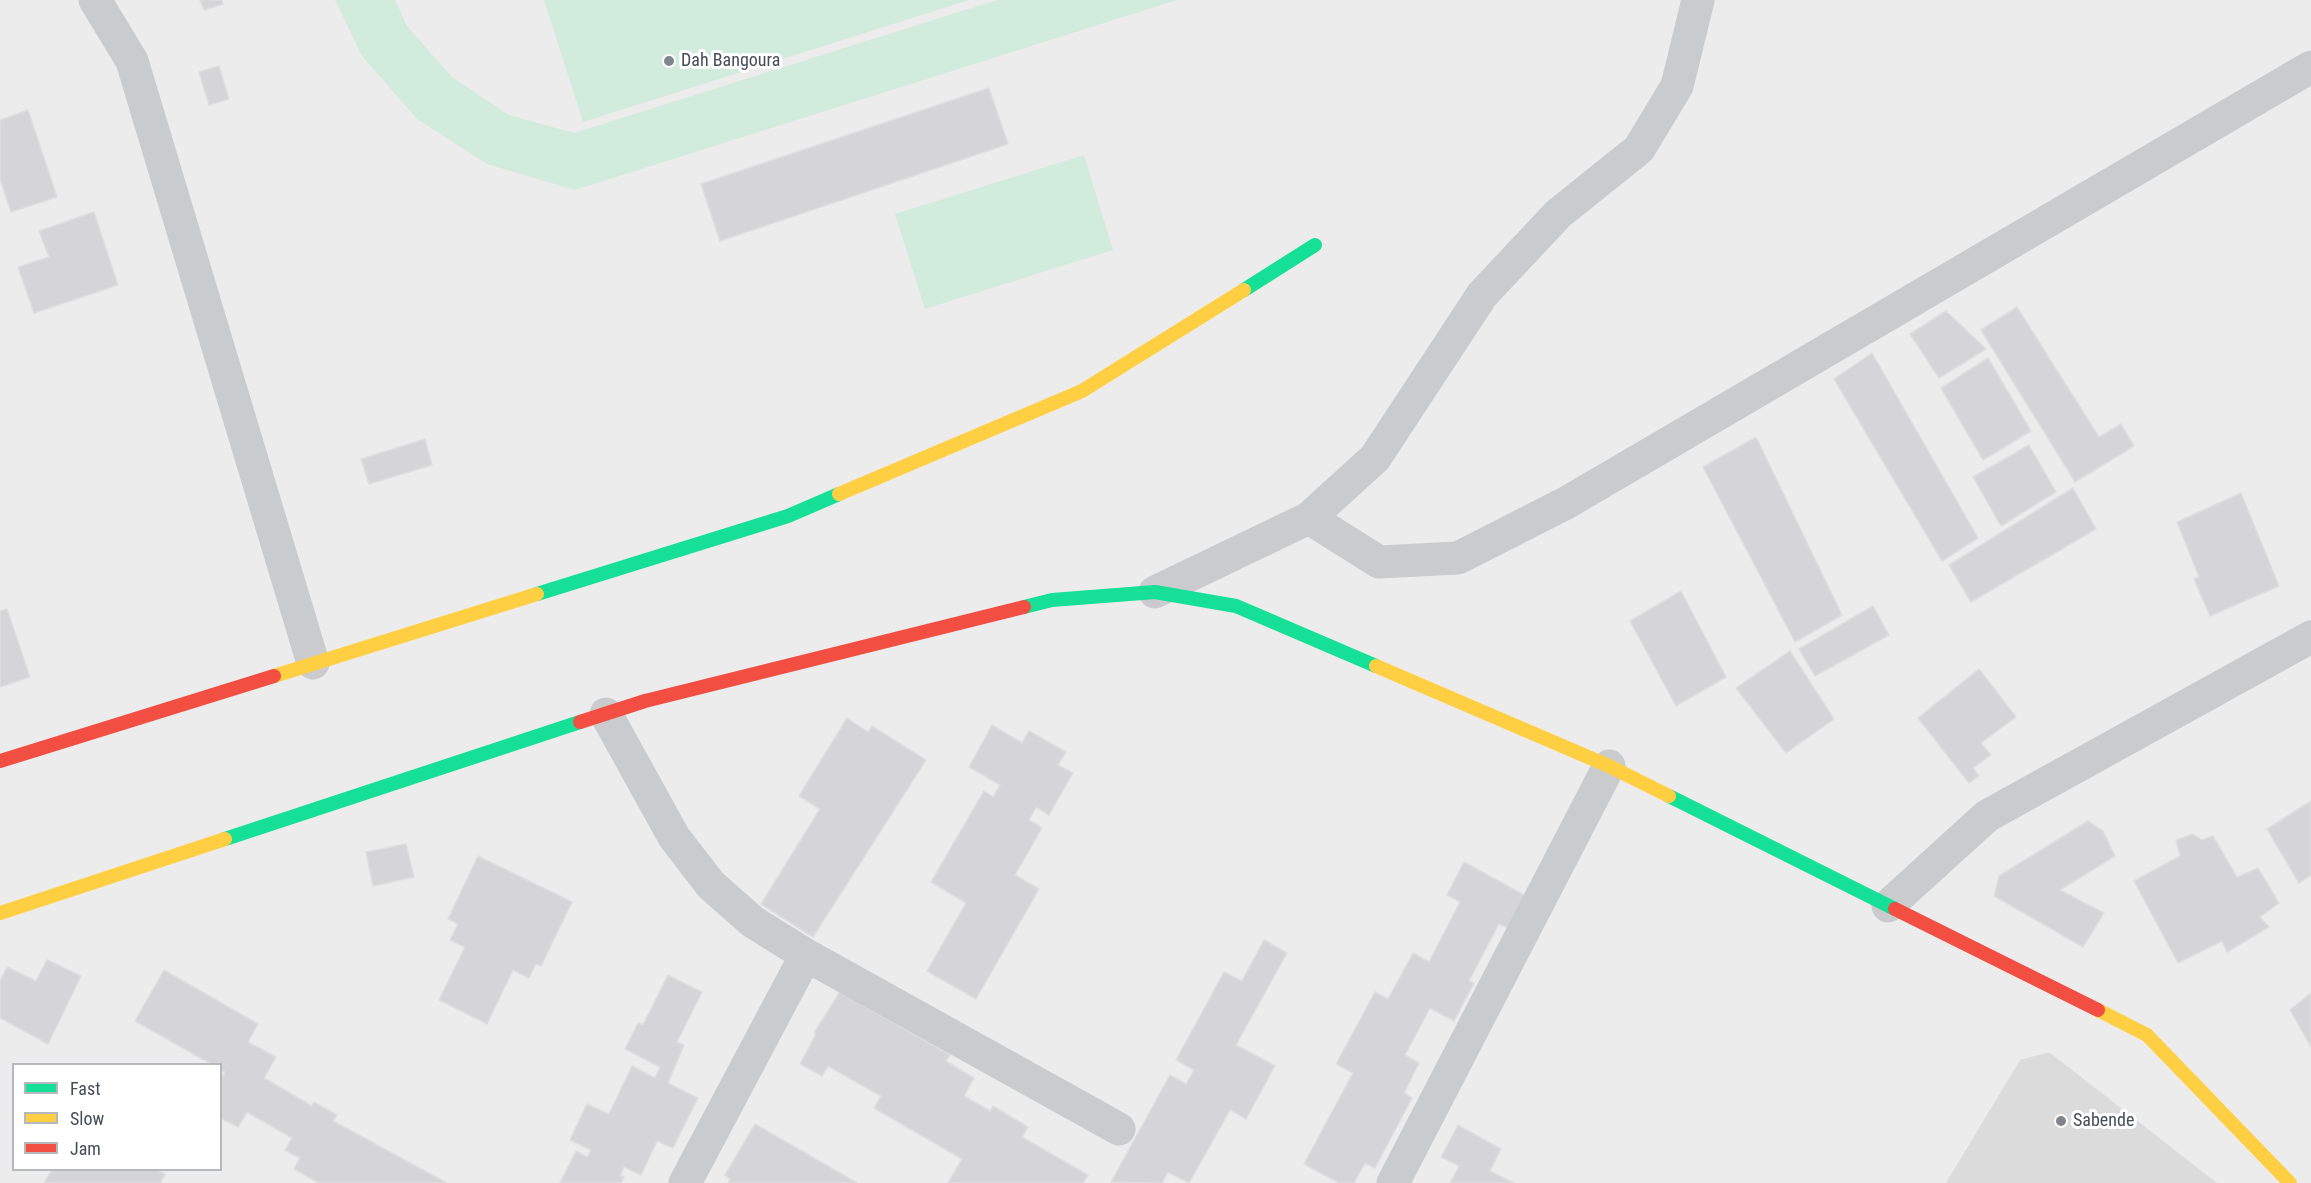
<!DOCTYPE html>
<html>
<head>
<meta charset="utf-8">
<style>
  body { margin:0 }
  #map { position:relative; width:2311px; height:1183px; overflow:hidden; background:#edecec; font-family:"Roboto Condensed",sans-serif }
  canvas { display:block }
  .legend { position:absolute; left:12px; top:1063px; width:210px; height:108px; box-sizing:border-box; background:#fff; border:2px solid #b5b8bc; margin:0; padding:8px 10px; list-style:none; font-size:18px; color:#454e58 }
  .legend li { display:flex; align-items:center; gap:12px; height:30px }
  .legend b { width:30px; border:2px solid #b5b8bc }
</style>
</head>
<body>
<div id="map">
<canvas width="2311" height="1183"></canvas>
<ul class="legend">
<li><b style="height:8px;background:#16e098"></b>Fast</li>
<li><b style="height:8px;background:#ffcf43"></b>Slow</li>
<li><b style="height:8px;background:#f24e42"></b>Jam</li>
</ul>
</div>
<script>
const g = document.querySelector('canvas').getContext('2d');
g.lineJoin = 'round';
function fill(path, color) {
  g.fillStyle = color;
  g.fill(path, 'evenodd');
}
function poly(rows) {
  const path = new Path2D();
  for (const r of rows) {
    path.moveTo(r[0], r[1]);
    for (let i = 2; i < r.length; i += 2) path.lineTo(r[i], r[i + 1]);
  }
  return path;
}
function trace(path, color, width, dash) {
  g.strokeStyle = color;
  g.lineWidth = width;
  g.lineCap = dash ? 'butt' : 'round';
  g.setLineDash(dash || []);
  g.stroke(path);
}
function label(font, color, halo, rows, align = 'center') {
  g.font = font + ' "Roboto Condensed",sans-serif';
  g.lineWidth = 6;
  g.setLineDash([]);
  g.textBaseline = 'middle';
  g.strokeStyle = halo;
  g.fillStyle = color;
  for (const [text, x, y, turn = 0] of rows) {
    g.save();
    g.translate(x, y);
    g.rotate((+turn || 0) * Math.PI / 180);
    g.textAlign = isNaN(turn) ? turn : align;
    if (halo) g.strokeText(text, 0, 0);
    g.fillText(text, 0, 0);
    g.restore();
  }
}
const education = poly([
  [2049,1052,2217,1183,1946,1183,2020,1060]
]);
const green = poly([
  [335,0,395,0,407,26,452,77,509,115,574,133,997,0,1177,0,575,190,487,164,417,119,362,56],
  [544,0,969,0,583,122],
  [1084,155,1113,250,925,309,895,214]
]);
const building = poly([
  [200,0,222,0,223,4,204,10,200,0],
  [219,66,229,99,209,105,199,72,219,66],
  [989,88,1008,144,720,241,701,184,989,88],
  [28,110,57,197,11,212,0,179,0,120,28,110],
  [94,212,118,285,34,313,18,267,49,257,39,231,94,212],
  [2017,307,2099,437,2121,424,2134,446,2075,482,1981,330,2017,307],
  [1946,311,1986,349,1939,378,1910,334,1946,311],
  [1872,353,1978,538,1942,561,1834,379,1872,353],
  [1988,358,2031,431,1983,460,1941,388,1988,358],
  [1756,437,1842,615,1795,642,1703,467,1756,437],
  [425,439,432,465,369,484,361,459,425,439],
  [2029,445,2056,492,2001,526,1973,477,2029,445],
  [2073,488,2096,529,1971,602,1949,565,2073,488],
  [2241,493,2279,586,2210,616,2194,579,2199,577,2177,522,2241,493],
  [1681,591,1726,677,1676,706,1630,621,1681,591],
  [1873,606,1889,635,1815,676,1799,649,1873,606],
  [7,609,30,677,0,687,0,611,7,609],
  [1790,651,1834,719,1786,753,1736,688,1790,651],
  [1979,669,2016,717,1981,743,1991,755,1973,768,1979,776,1969,783,1918,718,1979,669],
  [847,718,868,732,872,726,926,760,813,937,761,904,820,809,799,796,847,718],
  [992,725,1022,743,1029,731,1066,752,1058,765,1073,773,1049,815,1036,807,1029,820,1042,828,1015,875,1039,889,976,999,927,971,966,903,931,882,984,791,993,797,1000,785,969,767,992,725],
  [2311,801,2311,875,2299,883,2267,829,2311,801],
  [2088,821,2103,831,2115,856,2060,890,2104,913,2083,947,1994,896,1999,876,2088,821],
  [2193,834,2202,840,2213,836,2237,877,2258,868,2279,903,2260,917,2269,927,2227,952,2222,941,2178,963,2134,881,2180,856,2176,840,2193,834],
  [406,844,414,877,373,886,366,852,406,844],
  [478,856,572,902,541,966,536,964,529,978,513,970,487,1024,439,1000,465,947,450,940,458,924,448,919,478,856],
  [1464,862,1526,896,1508,928,1499,924,1469,981,1474,983,1454,1021,1430,1008,1405,1055,1419,1063,1404,1093,1412,1098,1375,1168,1365,1163,1354,1183,1339,1183,1304,1164,1353,1073,1336,1064,1375,992,1388,999,1413,953,1429,962,1460,902,1447,895,1464,862],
  [1264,940,1287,953,1236,1045,1275,1066,1246,1119,1230,1110,1189,1183,1168,1172,1162,1183,1111,1182,1170,1075,1186,1084,1194,1070,1176,1060,1224,972,1242,981,1264,940],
  [47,960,81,976,48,1044,0,1018,0,981,7,967,36,981,47,960],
  [164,970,258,1024,248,1042,276,1057,264,1078,312,1106,314,1102,337,1115,333,1121,447,1183,319,1183,294,1169,300,1158,285,1150,292,1138,247,1112,238,1127,220,1118,220,1080,225,1072,220,1070,220,1064,211,1064,135,1021,164,970],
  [668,975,702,992,677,1042,684,1045,668,1083,698,1098,673,1148,657,1141,641,1175,624,1167,620,1176,624,1177,621,1183,560,1183,576,1151,587,1157,591,1150,570,1140,587,1104,609,1114,632,1066,655,1078,660,1067,625,1049,638,1023,643,1025,668,975],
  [840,992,950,1055,946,1061,974,1078,964,1096,990,1111,993,1106,1028,1127,1022,1137,1088,1175,1083,1183,948,1183,962,1159,874,1108,881,1096,828,1066,822,1076,800,1064,816,1034,814,1033,840,992],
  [2311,993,2311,1047,2290,1010,2311,993],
  [755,1124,857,1183,728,1183,730,1179,725,1175,755,1124],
  [1458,1125,1501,1149,1490,1171,1514,1183,1450,1183,1459,1166,1441,1157,1458,1125],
  [52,1170,157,1170,165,1174,160,1183,44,1183,52,1170]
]);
const street = poly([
  [95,0,132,61,313,663],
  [1309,518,1379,562,1458,558,1566,503,2311,67],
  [1155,592,1309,518,1375,458,1482,295,1558,214,1639,149,1677,86,1698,0],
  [606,714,674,837,711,885,753,922,806,955,685,1183],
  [1888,906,1987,816,2311,637],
  [806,955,1119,1129],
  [1393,1183,1609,766]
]);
const fast = poly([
  [1244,290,1315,245],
  [537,594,788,516,839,494],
  [1024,607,1052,600,1155,592,1236,606,1376,666],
  [1669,796,1895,909],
  [225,839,580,722]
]);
const slow = poly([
  [839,494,1082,391,1244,290],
  [1376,666,1609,766,1669,796],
  [274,676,537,594],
  [0,913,225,839],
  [2098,1010,2147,1035,2290,1183]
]);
const jam = poly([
  [580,722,645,701,1024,607],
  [0,761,274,676],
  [1895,909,2098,1010]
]);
const markers = [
  [669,61,6,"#80858c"],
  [2061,1121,6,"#80858c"]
];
const poiNames = [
  ["Dah Bangoura",681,61],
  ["Sabende",2073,1121]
];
fill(education, '#dbdbdc');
fill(green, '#d1ebdd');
fill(building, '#d5d4d7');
trace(building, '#dededf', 1.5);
trace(street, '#c9cbcd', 33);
trace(fast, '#16e098', 14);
trace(slow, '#ffcf43', 14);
trace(jam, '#f24e42', 14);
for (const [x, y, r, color] of markers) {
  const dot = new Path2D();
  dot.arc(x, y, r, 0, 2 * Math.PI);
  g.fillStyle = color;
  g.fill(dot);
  trace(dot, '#fff', 2);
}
label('18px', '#454e58', '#fff', poiNames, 'left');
</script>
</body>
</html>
